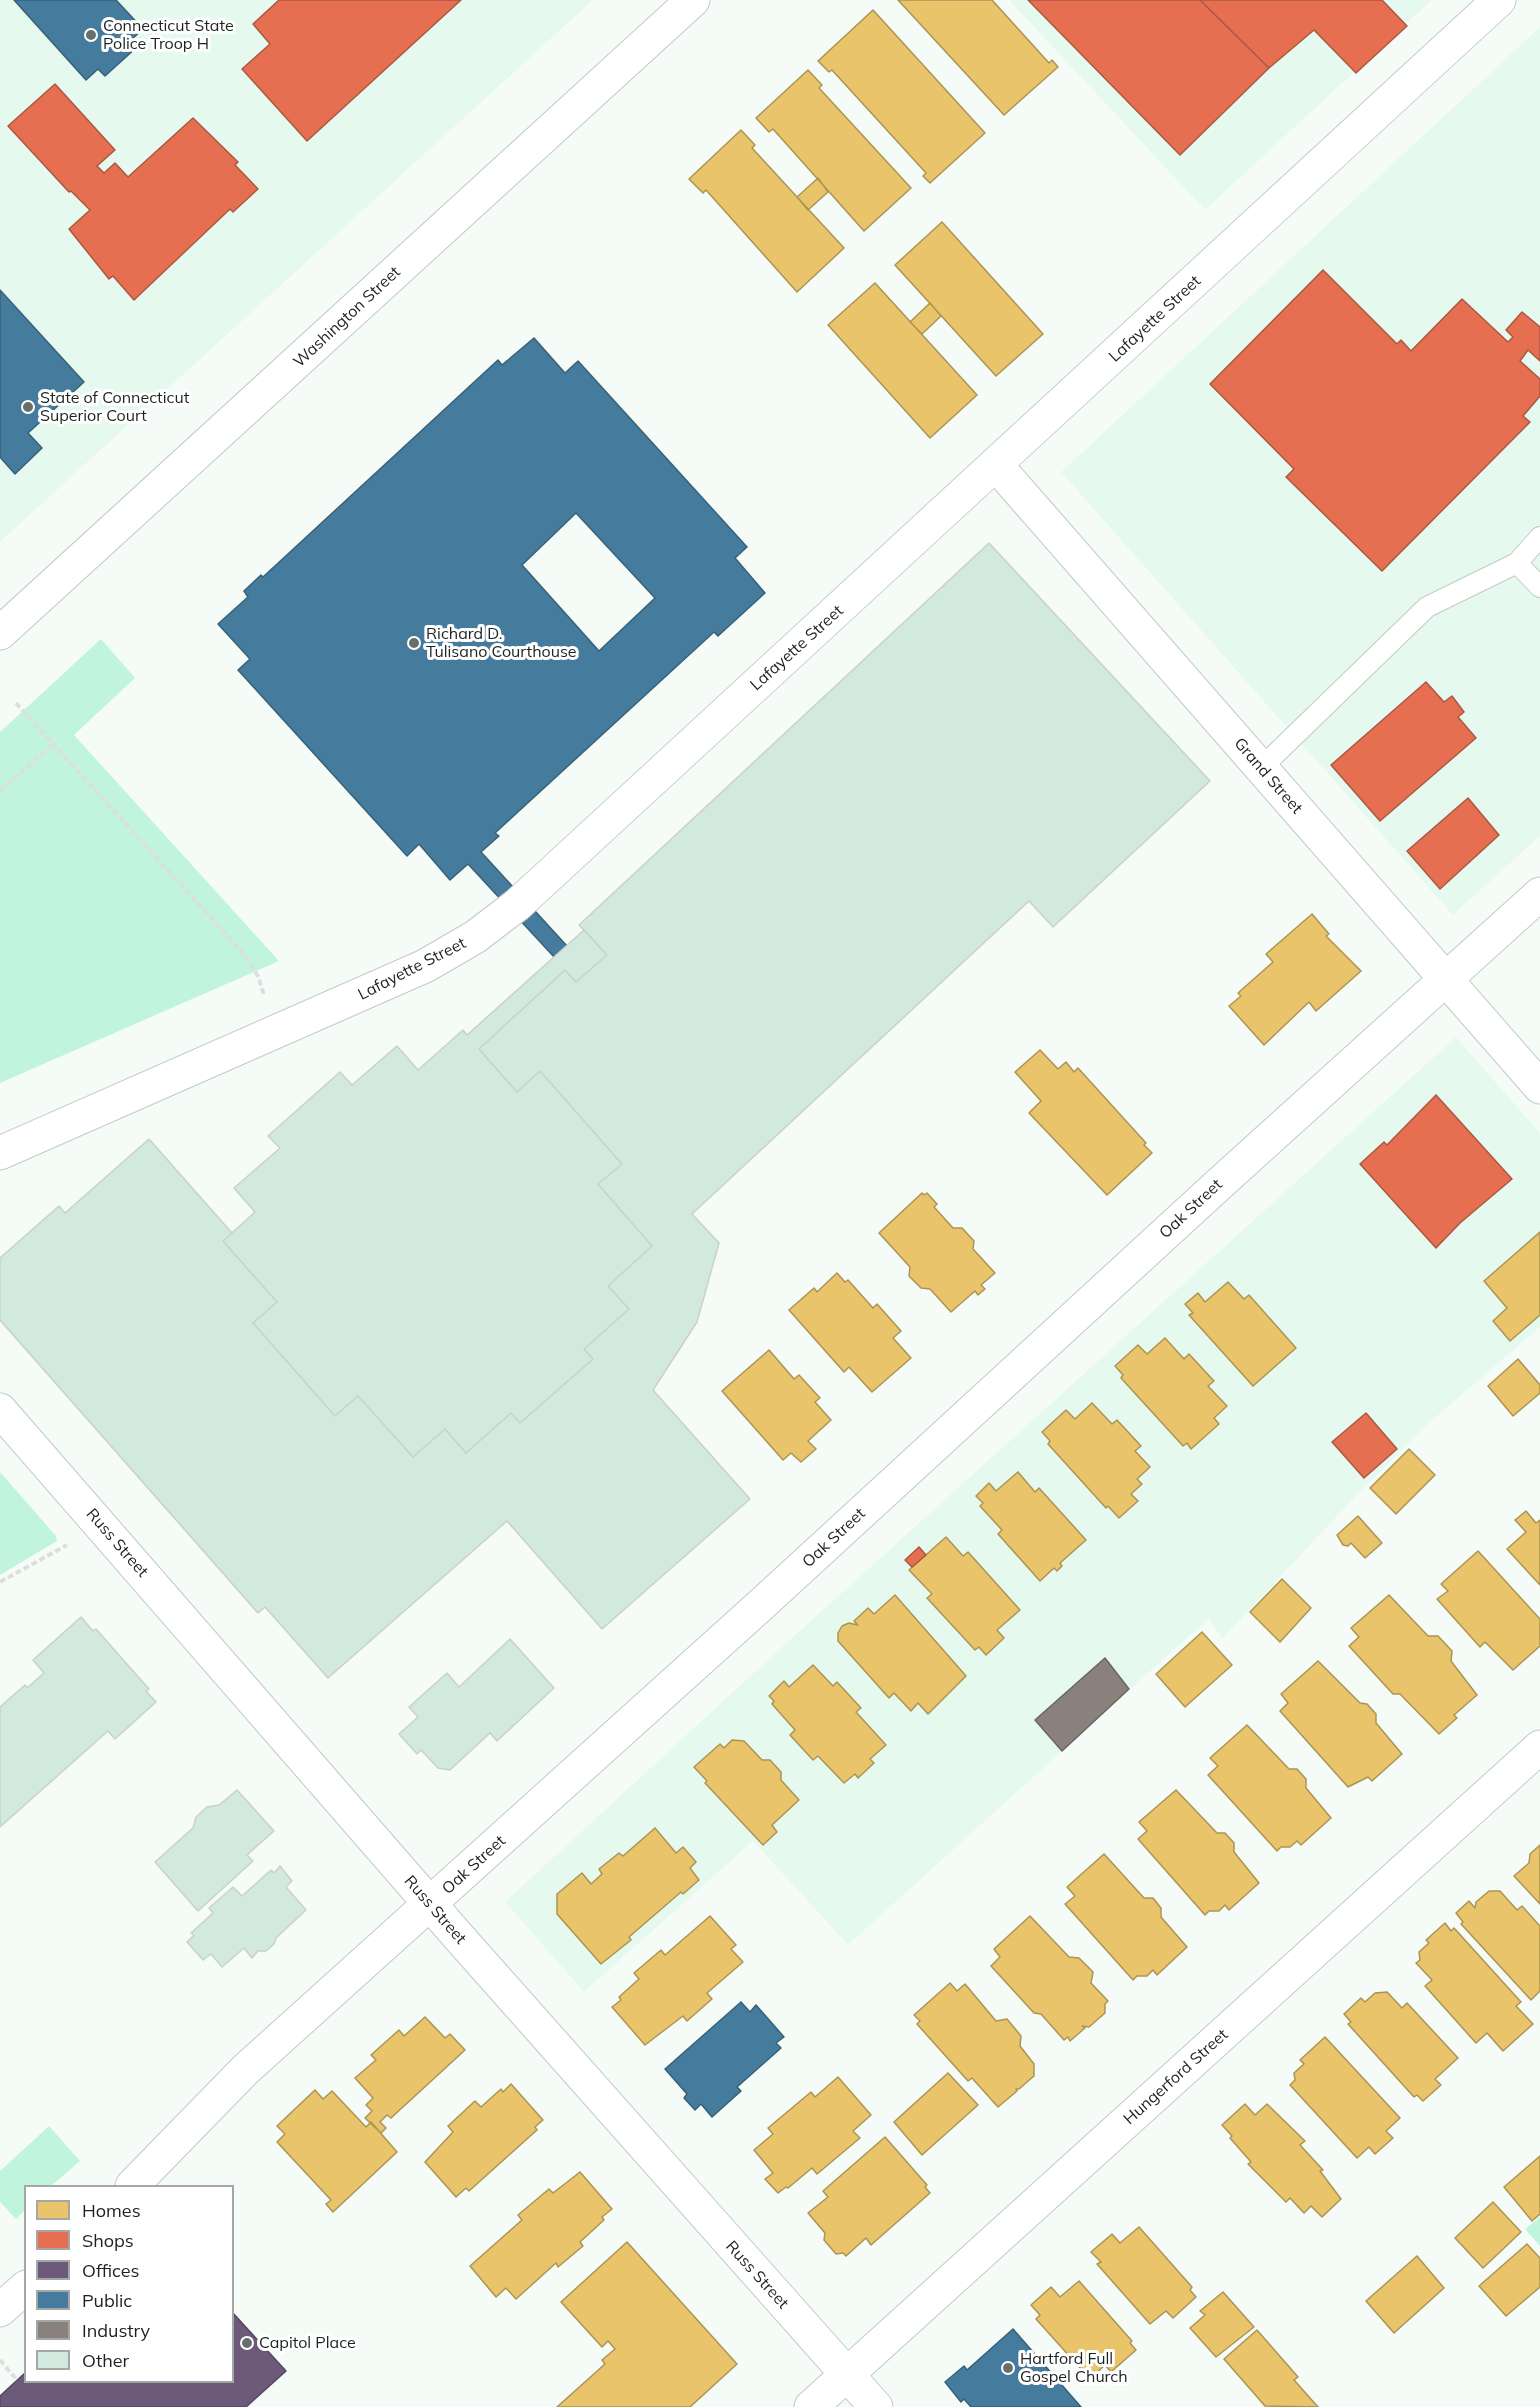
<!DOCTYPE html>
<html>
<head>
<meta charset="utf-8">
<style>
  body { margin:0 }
  #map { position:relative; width:1540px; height:2407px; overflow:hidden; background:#f5fcf8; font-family:Mulish,sans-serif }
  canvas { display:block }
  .legend { position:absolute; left:24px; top:2185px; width:210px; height:198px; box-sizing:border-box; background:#fff; border:2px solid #a4a7a5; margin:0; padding:8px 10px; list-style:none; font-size:18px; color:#1b231f }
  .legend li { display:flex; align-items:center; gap:12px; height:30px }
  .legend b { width:30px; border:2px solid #a4a7a5 }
</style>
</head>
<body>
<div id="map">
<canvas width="1540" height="2407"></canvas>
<ul class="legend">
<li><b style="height:16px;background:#e9c46a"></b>Homes</li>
<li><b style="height:16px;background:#e76f51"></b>Shops</li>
<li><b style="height:16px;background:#6d597a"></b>Offices</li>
<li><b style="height:16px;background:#457b9d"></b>Public</li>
<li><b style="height:16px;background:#8a817c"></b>Industry</li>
<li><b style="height:16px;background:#d1e9de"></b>Other</li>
</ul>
</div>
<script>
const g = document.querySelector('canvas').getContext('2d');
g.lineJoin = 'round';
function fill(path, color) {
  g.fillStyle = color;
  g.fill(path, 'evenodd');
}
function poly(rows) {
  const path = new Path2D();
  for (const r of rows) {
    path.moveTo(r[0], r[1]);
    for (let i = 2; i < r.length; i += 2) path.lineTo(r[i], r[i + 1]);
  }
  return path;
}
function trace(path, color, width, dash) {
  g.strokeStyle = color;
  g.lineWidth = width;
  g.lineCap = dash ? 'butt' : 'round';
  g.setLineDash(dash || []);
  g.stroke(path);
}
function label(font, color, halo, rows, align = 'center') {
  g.font = font + ' Mulish,sans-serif';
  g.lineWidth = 6;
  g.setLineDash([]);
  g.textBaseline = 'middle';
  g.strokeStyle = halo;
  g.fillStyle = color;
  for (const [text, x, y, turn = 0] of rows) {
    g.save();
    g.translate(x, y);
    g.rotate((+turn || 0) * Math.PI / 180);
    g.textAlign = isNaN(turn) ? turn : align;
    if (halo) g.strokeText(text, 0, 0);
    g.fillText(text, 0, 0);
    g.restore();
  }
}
const built = poly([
  [0,0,593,0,0,542],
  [1009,0,1432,0,1205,210],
  [1540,27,1540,836,1453,915,1061,472],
  [1456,1037,1540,1133,1540,1327,1428,1424,1355,1497,1222,1639,1209,1618,848,1945,753,1841,584,1992,505,1902,772,1656]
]);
const green = poly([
  [101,639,135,678,74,735,279,961,0,1083,0,732],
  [0,1472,56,1536,57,1541,0,1575],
  [49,2126,80,2161,51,2186,26,2186,25,2210,16,2219,0,2202,0,2171],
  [1540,2217,1540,2246,1525,2229]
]);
const homes = poly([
  [898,0,992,0,1049,63,1052,60,1058,67,1004,115,898,0],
  [873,10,985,133,930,183,923,176,926,173,832,70,829,72,818,61,873,10],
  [808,70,822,85,819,88,911,188,864,231,773,129,769,132,756,118,808,70],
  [741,130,755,145,752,148,844,248,797,292,706,190,703,193,689,179,741,130],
  [818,178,828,192,808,210,797,197,818,178],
  [942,222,1043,334,996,376,895,265,942,222],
  [875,283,977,395,930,438,828,325,875,283],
  [930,303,941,316,922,334,910,322,930,303],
  [1312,914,1329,934,1326,936,1361,971,1316,1011,1309,1002,1264,1045,1229,1006,1241,996,1238,993,1273,962,1266,954,1312,914],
  [1040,1050,1058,1069,1066,1062,1074,1072,1078,1068,1146,1143,1144,1145,1152,1153,1107,1195,1029,1113,1041,1101,1015,1072,1040,1050],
  [922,1193,924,1195,927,1193,937,1204,934,1207,953,1228,962,1228,974,1241,973,1249,995,1273,981,1285,985,1289,978,1295,975,1291,951,1312,930,1289,921,1288,909,1276,910,1267,879,1233,922,1193],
  [1540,1232,1540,1315,1510,1341,1493,1321,1507,1308,1484,1281,1540,1232],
  [837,1273,845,1282,848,1280,873,1308,877,1304,901,1331,893,1338,911,1358,872,1392,849,1367,844,1372,789,1310,814,1288,817,1292,837,1273],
  [1228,1282,1244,1299,1249,1295,1296,1348,1253,1386,1189,1315,1193,1313,1185,1304,1198,1293,1205,1302,1228,1282],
  [1165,1338,1184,1359,1189,1354,1214,1381,1208,1386,1227,1406,1214,1418,1219,1424,1191,1449,1187,1443,1183,1446,1121,1378,1123,1375,1115,1366,1138,1345,1147,1354,1165,1338],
  [769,1350,794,1379,799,1375,820,1398,815,1402,831,1420,808,1441,816,1449,801,1462,791,1453,783,1460,722,1391,769,1350],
  [1518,1359,1540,1385,1540,1393,1513,1416,1488,1386,1518,1359],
  [1092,1403,1112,1424,1117,1420,1141,1446,1135,1451,1150,1467,1137,1479,1142,1484,1131,1494,1138,1501,1119,1518,1108,1506,1106,1508,1048,1444,1050,1441,1042,1432,1066,1410,1075,1419,1092,1403],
  [1409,1449,1435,1475,1396,1514,1370,1488,1409,1449],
  [1018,1472,1035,1492,1039,1488,1086,1540,1060,1563,1062,1566,1057,1571,1054,1568,1040,1581,998,1534,1002,1530,980,1506,983,1503,976,1496,989,1483,996,1491,1018,1472],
  [1526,1511,1536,1523,1540,1520,1540,1585,1507,1549,1526,1532,1515,1520,1526,1511],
  [1358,1516,1382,1543,1365,1558,1351,1543,1348,1546,1343,1545,1337,1535,1358,1516],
  [946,1537,963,1556,968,1552,1020,1610,997,1630,1004,1638,986,1655,979,1647,975,1650,927,1598,932,1594,909,1570,946,1537],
  [1478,1551,1540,1619,1540,1646,1513,1670,1485,1642,1480,1647,1437,1599,1448,1591,1441,1584,1478,1551],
  [1282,1579,1311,1608,1280,1642,1250,1612,1282,1579],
  [895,1595,966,1676,928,1714,918,1703,911,1711,894,1693,889,1698,838,1641,838,1633,842,1626,849,1623,858,1625,854,1621,868,1608,874,1614,895,1595],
  [1389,1595,1428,1636,1438,1636,1452,1651,1451,1661,1477,1695,1454,1715,1457,1718,1439,1734,1400,1694,1393,1694,1349,1646,1359,1637,1351,1628,1389,1595],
  [1202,1632,1232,1665,1185,1707,1156,1674,1202,1632],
  [1318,1661,1360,1703,1367,1704,1376,1714,1376,1723,1402,1754,1372,1781,1368,1777,1348,1787,1280,1711,1288,1703,1281,1694,1318,1661],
  [813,1665,833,1686,837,1682,861,1708,856,1712,886,1745,870,1759,874,1763,858,1778,855,1774,844,1783,818,1756,813,1760,790,1735,795,1730,772,1704,774,1701,769,1696,784,1681,789,1687,813,1665],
  [1247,1725,1289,1769,1297,1769,1306,1779,1306,1788,1331,1818,1301,1845,1297,1841,1290,1847,1281,1847,1277,1851,1208,1775,1218,1766,1210,1758,1247,1725],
  [732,1740,744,1741,762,1760,770,1760,781,1772,781,1780,799,1800,772,1825,777,1832,763,1845,705,1783,707,1781,694,1767,720,1744,724,1748,732,1740],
  [1176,1790,1217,1833,1225,1833,1234,1843,1234,1852,1259,1883,1229,1910,1225,1905,1219,1911,1209,1911,1205,1915,1138,1839,1147,1831,1139,1822,1176,1790],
  [655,1828,676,1853,683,1847,696,1862,690,1868,699,1880,683,1894,681,1892,629,1937,631,1940,601,1964,557,1914,557,1894,582,1873,591,1884,602,1874,599,1869,619,1853,623,1856,655,1828],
  [1540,1845,1540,1904,1514,1876,1529,1863,1530,1854,1540,1845],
  [1104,1854,1144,1898,1153,1898,1161,1908,1161,1917,1187,1947,1157,1975,1153,1970,1147,1976,1137,1976,1133,1980,1065,1904,1075,1896,1067,1887,1104,1854],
  [1489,1891,1500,1891,1517,1910,1522,1906,1540,1926,1540,1991,1531,2000,1461,1924,1463,1922,1456,1913,1469,1901,1475,1908,1476,1902,1489,1891],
  [710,1916,736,1945,731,1949,743,1962,707,1993,712,1999,687,2021,683,2016,645,2045,612,2007,621,2000,619,1997,639,1979,634,1973,661,1950,665,1955,710,1916],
  [1030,1916,1069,1957,1079,1958,1093,1972,1091,1983,1108,2001,1105,2004,1105,2013,1089,2027,1082,2026,1085,2028,1070,2041,1068,2037,1064,2040,1041,2014,1034,2013,991,1966,1000,1957,994,1949,1030,1916],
  [1445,1923,1451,1931,1454,1928,1521,2002,1516,2006,1533,2024,1503,2051,1487,2033,1476,2043,1425,1986,1432,1980,1416,1963,1420,1960,1419,1952,1429,1943,1426,1940,1445,1923],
  [950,1983,957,1991,965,1984,996,2021,1007,2019,1021,2036,1020,2046,1034,2064,1034,2076,1019,2089,1016,2089,1017,2091,998,2107,972,2078,968,2081,917,2024,920,2021,914,2015,950,1983],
  [1387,1992,1402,2008,1407,2003,1458,2058,1435,2079,1441,2085,1423,2101,1417,2095,1414,2097,1348,2024,1351,2022,1344,2014,1361,1998,1365,2002,1375,1993,1387,1992],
  [425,2017,445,2038,450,2034,465,2050,391,2118,387,2115,380,2122,386,2128,381,2133,365,2118,372,2111,366,2105,373,2098,355,2078,376,2060,371,2055,399,2030,404,2036,425,2017],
  [1325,2037,1400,2118,1386,2131,1393,2138,1375,2154,1369,2147,1357,2158,1290,2085,1295,2080,1294,2073,1304,2064,1300,2060,1325,2037],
  [948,2073,978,2105,922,2155,894,2122,948,2073],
  [838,2077,871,2115,853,2131,860,2138,817,2174,812,2168,788,2188,786,2187,778,2193,765,2179,773,2173,754,2150,773,2134,768,2128,811,2092,815,2097,838,2077],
  [511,2084,543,2120,535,2127,537,2130,469,2191,466,2188,456,2197,425,2162,453,2132,448,2126,475,2101,481,2107,501,2089,503,2092,511,2084],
  [315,2090,323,2099,332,2091,366,2127,371,2122,397,2152,333,2212,326,2204,331,2200,277,2142,285,2134,277,2126,315,2090],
  [1245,2104,1255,2115,1267,2104,1305,2141,1300,2145,1323,2170,1320,2171,1341,2199,1322,2217,1311,2206,1304,2213,1290,2198,1286,2202,1248,2164,1251,2162,1230,2138,1232,2136,1222,2125,1245,2104],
  [885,2137,927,2185,925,2187,930,2193,871,2245,866,2238,846,2256,843,2253,836,2254,824,2240,825,2233,808,2213,828,2197,823,2191,885,2137],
  [1540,2156,1540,2214,1532,2221,1504,2187,1540,2156],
  [580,2172,612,2209,602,2217,604,2220,580,2242,583,2246,558,2267,556,2263,516,2299,506,2288,496,2297,470,2266,522,2220,518,2215,549,2189,553,2193,580,2172],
  [1493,2202,1521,2232,1483,2268,1455,2238,1493,2202],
  [1139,2227,1192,2287,1190,2290,1196,2297,1173,2318,1166,2311,1150,2324,1097,2264,1101,2262,1091,2252,1112,2234,1120,2243,1139,2227],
  [627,2242,737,2364,690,2407,557,2407,605,2364,602,2360,615,2349,608,2341,602,2347,561,2302,627,2242],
  [1527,2244,1540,2258,1540,2287,1506,2316,1479,2286,1527,2244],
  [1417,2256,1444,2288,1394,2333,1366,2301,1417,2256],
  [1079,2281,1132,2341,1130,2343,1136,2350,1111,2372,1105,2365,1090,2379,1036,2319,1040,2315,1031,2305,1051,2287,1060,2297,1079,2281],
  [1223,2292,1254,2327,1216,2357,1190,2328,1205,2315,1200,2311,1223,2292],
  [1257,2330,1298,2377,1294,2380,1318,2407,1265,2406,1224,2359,1257,2330]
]);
const shops = poly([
  [279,0,461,0,307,141,242,69,270,44,253,24,279,0],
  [1028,0,1200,0,1269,68,1180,155,1028,0],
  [1200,0,1382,0,1407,26,1356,73,1314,30,1269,68,1200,0],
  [55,84,115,150,97,166,104,173,115,163,128,177,193,118,238,162,235,165,258,189,233,212,230,209,134,300,113,276,109,279,69,229,90,210,71,191,69,192,8,126,55,84],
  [1323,270,1397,344,1401,340,1411,351,1462,299,1508,342,1513,337,1506,330,1522,312,1540,327,1540,361,1528,350,1520,361,1540,379,1540,396,1523,416,1530,422,1382,571,1286,477,1294,469,1210,384,1323,270],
  [1426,682,1444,702,1452,696,1464,712,1458,717,1476,738,1380,821,1331,765,1426,682],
  [1468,798,1499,835,1440,889,1407,851,1468,798],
  [1436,1095,1512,1179,1460,1223,1436,1248,1360,1164,1384,1142,1387,1145,1436,1095],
  [1366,1413,1397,1449,1364,1478,1332,1442,1366,1413],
  [919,1547,926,1555,912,1567,905,1560,919,1547]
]);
const offices = poly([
  [232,2312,286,2371,246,2407,0,2407,0,2396,26,2372,26,2382,232,2382,232,2312]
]);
const public = poly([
  [14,0,116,0,143,29,131,40,137,47,105,76,98,69,86,80,14,0],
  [0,290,84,382,28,433,42,448,15,474,0,457,0,290],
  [534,338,565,373,578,361,747,547,735,558,765,593,718,636,714,632,495,833,499,836,481,852,567,946,555,958,468,864,450,880,419,844,407,856,238,670,250,659,218,624,248,597,244,591,261,575,263,577,498,360,502,365,534,338],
  [576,513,655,598,599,651,522,565,576,513],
  [741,2002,750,2012,756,2005,784,2037,776,2043,781,2048,737,2087,741,2091,712,2117,701,2104,695,2110,684,2098,687,2094,665,2069,741,2002],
  [1013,2329,1081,2407,971,2407,964,2399,961,2402,945,2382,964,2366,967,2370,1013,2329]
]);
const industry = poly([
  [1105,1658,1129,1689,1062,1751,1035,1720,1105,1658]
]);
const building = poly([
  [989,543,1210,781,1053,927,1029,901,692,1214,719,1243,697,1322,653,1390,750,1499,602,1629,507,1521,328,1678,265,1607,258,1613,0,1320,0,1258,59,1206,65,1213,149,1139,232,1233,223,1241,277,1302,253,1323,335,1416,358,1396,413,1457,445,1429,466,1453,511,1413,520,1423,593,1359,584,1349,629,1309,608,1286,652,1246,598,1184,622,1164,540,1071,517,1092,479,1049,565,970,576,982,607,955,579,925,989,543],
  [584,930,607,955,576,982,565,970,479,1049,517,1092,540,1071,622,1164,598,1184,652,1246,608,1286,629,1309,584,1349,593,1359,520,1423,511,1413,466,1453,445,1429,413,1457,358,1396,335,1416,253,1323,277,1302,223,1241,255,1212,234,1188,280,1148,268,1136,340,1072,352,1085,397,1046,418,1070,463,1030,467,1035,584,930],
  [81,1617,93,1631,96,1629,149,1689,146,1691,156,1702,115,1739,108,1731,0,1827,0,1707,25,1685,27,1688,44,1673,33,1660,81,1617],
  [510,1639,554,1688,497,1741,490,1733,450,1770,438,1768,421,1750,417,1754,399,1734,418,1717,409,1707,447,1673,459,1687,510,1639],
  [237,1790,274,1831,247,1855,253,1861,198,1911,155,1862,193,1828,196,1817,207,1807,219,1805,237,1790],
  [280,1866,292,1881,286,1887,306,1910,276,1938,274,1944,266,1951,258,1951,252,1958,244,1948,222,1967,211,1954,203,1960,187,1942,194,1935,191,1933,213,1913,209,1908,233,1887,242,1896,271,1870,274,1873,280,1866]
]);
const path = poly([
  [16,703,243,953,258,976,264,995],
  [0,791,53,744],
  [0,1582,67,1545],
  [0,2360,17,2380]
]);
const service = poly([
  [1540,537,1517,563,1540,587],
  [1261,768,1427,607,1517,563]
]);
const minor = poly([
  [997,466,1540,1087],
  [0,1153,425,966,475,937,517,905,1499,0],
  [0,1410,457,1935,876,2407],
  [132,2186,245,2070,763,1603,1217,1186,1540,894],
  [0,2310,26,2287],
  [811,2407,1540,1747]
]);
const secondary = poly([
  [0,633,693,0]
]);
const markers = [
  [91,35,6,"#676f6b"],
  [28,407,6,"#676f6b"],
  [414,643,6,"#676f6b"],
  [247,2343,6,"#676f6b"],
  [1008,2368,6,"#676f6b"]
];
const poiNames = [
  ["Connecticut State",103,26],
  ["Police Troop H",103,44],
  ["State of Connecticut",40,398],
  ["Superior Court",40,416],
  ["Richard D.",426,634],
  ["Tulisano Courthouse",426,652],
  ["Capitol Place",259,2343],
  ["Hartford Full",1020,2359],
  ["Gospel Church",1020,2377]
];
const streetNames = [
  ["Washington Street",347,317,-43],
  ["Lafayette Street",1155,319,-43],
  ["Lafayette Street",797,648,-42],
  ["Grand Street",1268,776,49],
  ["Lafayette Street",412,969,-27],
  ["Oak Street",1191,1209,-43],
  ["Oak Street",834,1538,-43],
  ["Russ Street",117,1543,49],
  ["Oak Street",474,1865,-42],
  ["Russ Street",435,1910,49],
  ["Hungerford Street",1176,2077,-42],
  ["Russ Street",757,2275,48]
];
fill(built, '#e6f9ef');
fill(green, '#c1f4dd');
fill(homes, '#e9c46a');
trace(homes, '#ab9454', 1.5);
fill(shops, '#e76f51');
trace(shops, '#aa5842', 1.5);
fill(offices, '#6d597a');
trace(offices, '#54495f', 1.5);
fill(public, '#457b9d');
trace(public, '#386177', 1.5);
fill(industry, '#8a817c');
trace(industry, '#696560', 1.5);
fill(building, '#d1e9de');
trace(building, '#cad0cd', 1.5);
trace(service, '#c3cac6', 22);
trace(minor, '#c3cac6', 35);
trace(secondary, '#c3cac6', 35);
trace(path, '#dcdfde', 4, [6, 3]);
trace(service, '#fefffe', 20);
trace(minor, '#fefffe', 33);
trace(secondary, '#fefffe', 33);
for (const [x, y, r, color] of markers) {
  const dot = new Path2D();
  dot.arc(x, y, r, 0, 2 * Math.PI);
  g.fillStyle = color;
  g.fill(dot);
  trace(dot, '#fff', 2);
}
label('16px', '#1b231f', '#fff', poiNames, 'left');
label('16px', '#1b231f', '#fff', streetNames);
</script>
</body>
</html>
